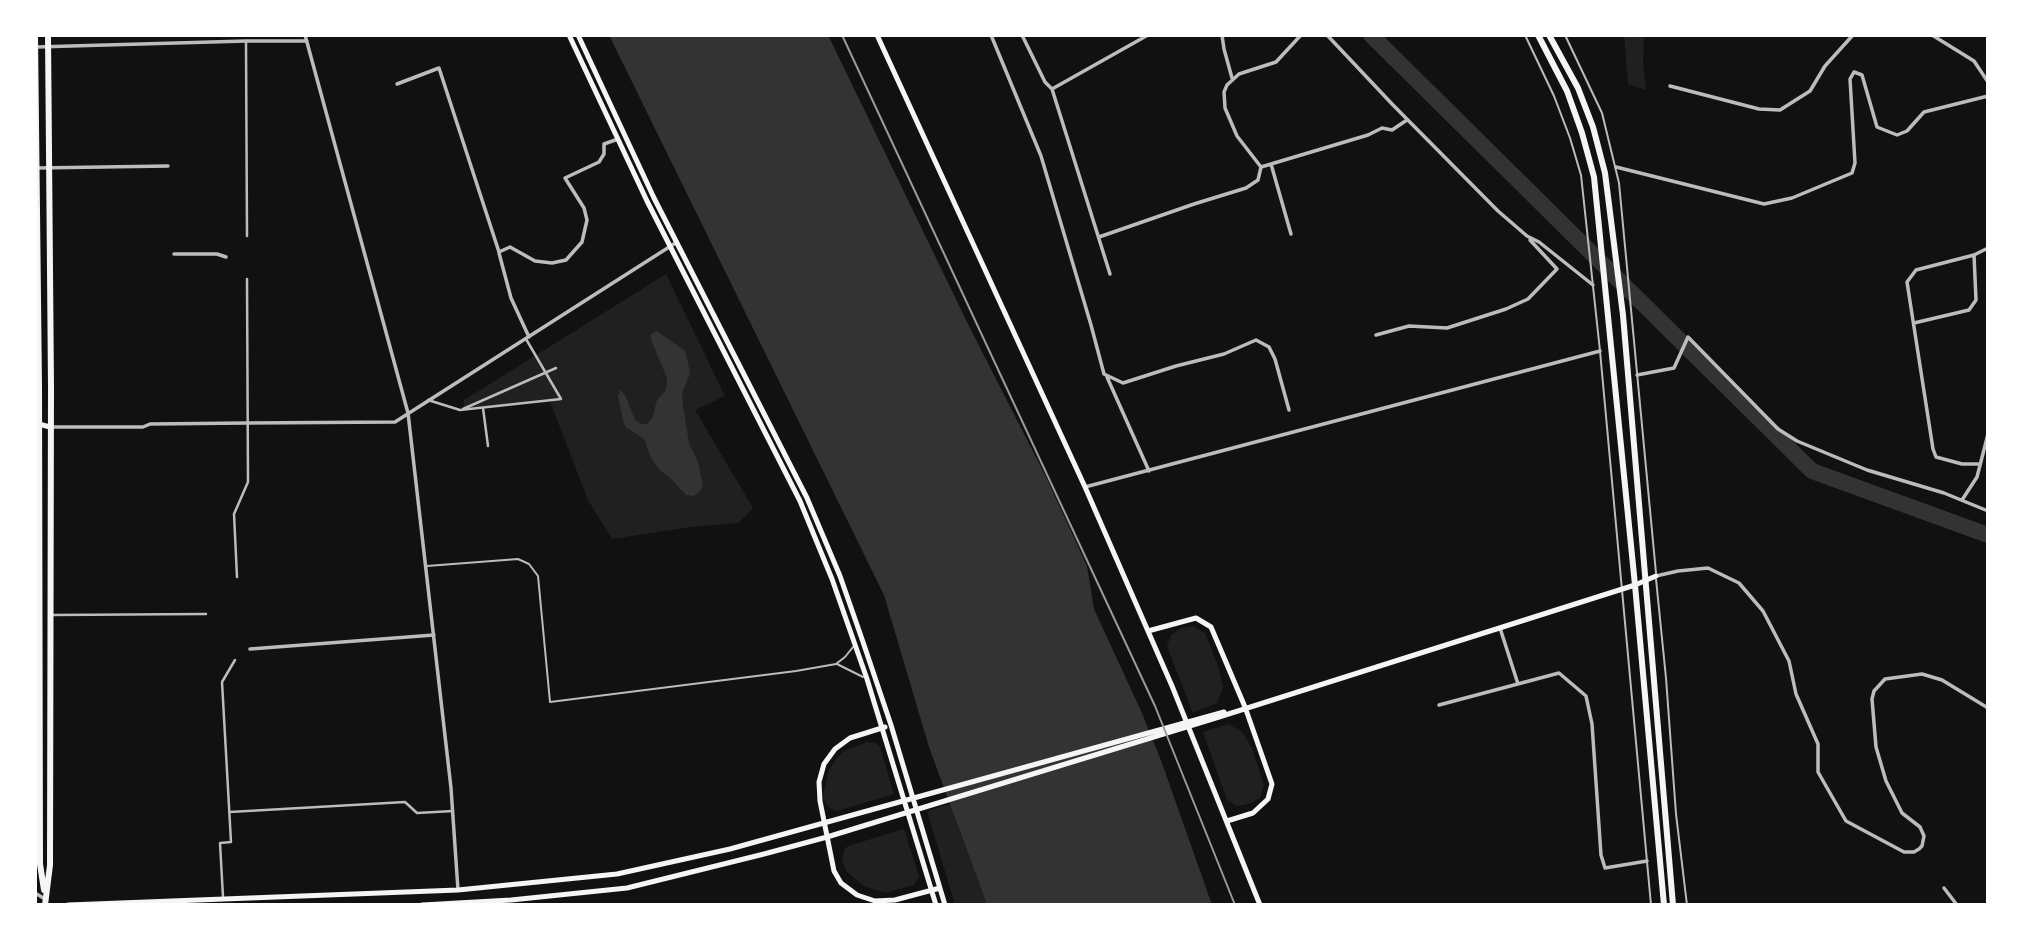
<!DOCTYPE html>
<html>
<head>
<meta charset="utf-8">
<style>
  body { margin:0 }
  #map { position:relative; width:2023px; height:940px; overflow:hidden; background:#111; font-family:"Noto Sans",sans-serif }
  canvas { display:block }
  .frame { position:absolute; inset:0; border:37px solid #fff; pointer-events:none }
</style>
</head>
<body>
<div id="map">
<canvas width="2023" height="940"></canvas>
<div class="frame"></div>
</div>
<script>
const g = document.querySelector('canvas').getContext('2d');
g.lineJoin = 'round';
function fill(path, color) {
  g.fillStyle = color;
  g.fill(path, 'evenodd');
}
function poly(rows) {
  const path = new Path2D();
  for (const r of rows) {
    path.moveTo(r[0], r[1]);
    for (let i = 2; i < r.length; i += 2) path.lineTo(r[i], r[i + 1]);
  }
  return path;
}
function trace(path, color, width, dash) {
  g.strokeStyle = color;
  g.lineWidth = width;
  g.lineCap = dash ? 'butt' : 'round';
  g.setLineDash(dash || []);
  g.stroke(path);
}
const green = poly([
  [1624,35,1644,35,1643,64,1646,90,1628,84],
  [666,274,725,396,695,410,753,508,739,523,691,527,612,539,588,500,549,399,464,409,464,400],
  [1193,626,1205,633,1219,669,1223,688,1217,703,1193,713,1167,646,1171,635,1181,628],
  [1228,724,1242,732,1252,748,1264,785,1260,798,1249,804,1237,806,1227,800,1203,732],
  [867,742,875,743,880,747,894,794,837,811,832,809,827,806,823,796,829,769,842,752],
  [950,804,971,862,987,905,955,905,927,811],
  [904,829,919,876,914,885,885,893,864,886,847,872,842,861,844,850,848,846]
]);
const water = poly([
  [609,35,828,35,969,326,1046,477,1087,566,1094,609,1141,711,1162,763,1212,905,987,905,929,747,884,595],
  [657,331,685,351,687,358,690,374,682,393,683,406,689,443,698,462,703,486,700,491,694,496,686,495,670,478,659,469,651,458,644,439,626,427,623,421,618,396,620,390,625,395,635,420,641,424,647,424,652,419,657,400,665,391,667,385,667,378,651,340,651,334]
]);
const river = poly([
  [1371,35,1812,471,1988,535]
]);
const service = poly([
  [1525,35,1554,96,1570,138,1581,175,1600,351,1651,905],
  [1565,35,1602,113,1619,183,1656,573],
  [427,566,518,559,529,564,538,576,550,702,796,671,836,664,845,657,853,647],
  [1656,579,1666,678,1676,814,1687,905],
  [837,664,863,677]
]);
const pedestrian = poly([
  [246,41,247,236],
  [428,400,460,410,561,399,526,339],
  [483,408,488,446],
  [463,409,556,368],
  [237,577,234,514,248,482,247,279],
  [52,615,206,614],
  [230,812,405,802,417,813,453,811],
  [223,897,220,843,231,842,222,682,235,660]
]);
const minor = poly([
  [305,35,408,413,451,788,458,890],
  [991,35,1041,156,1091,325,1104,374,1123,383,1176,366,1224,354,1256,340,1269,347,1275,359,1289,410],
  [1022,35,1045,82,1052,89,1110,274],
  [1222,35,1224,49,1232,78],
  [1327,35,1393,105,1498,211,1527,236,1539,242,1593,285],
  [1932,35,1974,61,1988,82],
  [36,47,246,41,307,41],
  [397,84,439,68,499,252,510,247,535,261,552,263,566,260,582,242,587,220,584,208,565,178,599,162,604,154,604,144,618,139],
  [1670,86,1759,109,1780,110,1810,91,1825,66,1853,35],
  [1052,89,1148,35],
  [1271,164,1291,234],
  [1261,167,1237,136,1225,108,1224,92,1227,85,1239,74,1276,62,1301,35],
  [1616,167,1764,204,1792,198,1852,173,1855,163,1850,79,1854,72,1862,75,1877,127,1897,135,1907,131,1924,112,1988,96],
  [37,168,168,166],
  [1099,237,1194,204,1246,188,1258,180,1261,167,1368,135,1382,128,1392,130,1407,120],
  [499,253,511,298,529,337],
  [174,254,217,254,226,257],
  [1974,255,1916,270,1907,282,1933,449,1936,457,1962,464,1980,464],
  [1914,323,1969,310,1976,300,1974,255,1988,248],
  [1376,335,1409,326,1447,328,1506,309,1528,299,1557,269,1530,240],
  [1637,375,1674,368,1688,337,1778,429,1797,441,1867,470,1944,493,1988,511],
  [1107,377,1149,471],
  [52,427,143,427,150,424,247,423,395,422,677,242],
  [1085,487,1600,351],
  [1962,500,1977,477,1988,434],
  [1656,576,1678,571,1708,568,1739,583,1763,611,1789,661,1796,694,1818,744,1818,772,1846,821,1904,852,1914,852,1919,849,1922,846,1924,836,1920,827,1902,813,1886,781,1876,747,1872,699,1874,691,1885,679,1922,674,1942,680,1988,708],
  [1500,628,1518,684],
  [250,649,434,635],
  [1439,705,1559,673,1586,696,1592,724,1601,855,1605,868,1647,861],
  [1944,888,1957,905],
  [35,893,45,899]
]);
const secondary = poly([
  [569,35,647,201,800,501,832,579,867,679,936,905],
  [578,35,654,198,807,498,840,576,863,642,891,725,945,905],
  [877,35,1085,487,1172,686,1260,905],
  [35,423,50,427],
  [1148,631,1196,618,1211,627,1245,707,1272,784,1268,799,1253,813,1227,821],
  [885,727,850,738,835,749,824,764,819,782,820,801,834,871,841,883,857,895,875,901,895,900,940,888],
  [68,905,458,890,617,874,730,849,1224,712],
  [422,905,511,900,627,888,764,854,827,837,1219,717,1635,585,1656,576]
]);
const primary = poly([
  [35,35,39,387,40,864,44,890],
  [1538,35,1567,91,1582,133,1594,177,1635,585,1664,905],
  [1549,35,1578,88,1593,127,1605,173,1623,315,1673,905],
  [45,905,50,865,51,387,48,35]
]);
const tram = poly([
  [842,35,1155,706,1235,905]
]);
fill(green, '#202020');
fill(water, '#333');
trace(river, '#333', 16);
trace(service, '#bcbcbc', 2);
trace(pedestrian, '#bcbcbc', 2.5);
trace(minor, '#bcbcbc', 3.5);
trace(secondary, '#f5f5f5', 5);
trace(primary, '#f5f5f5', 6);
trace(tram, '#9a9a9a', 2);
</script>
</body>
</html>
